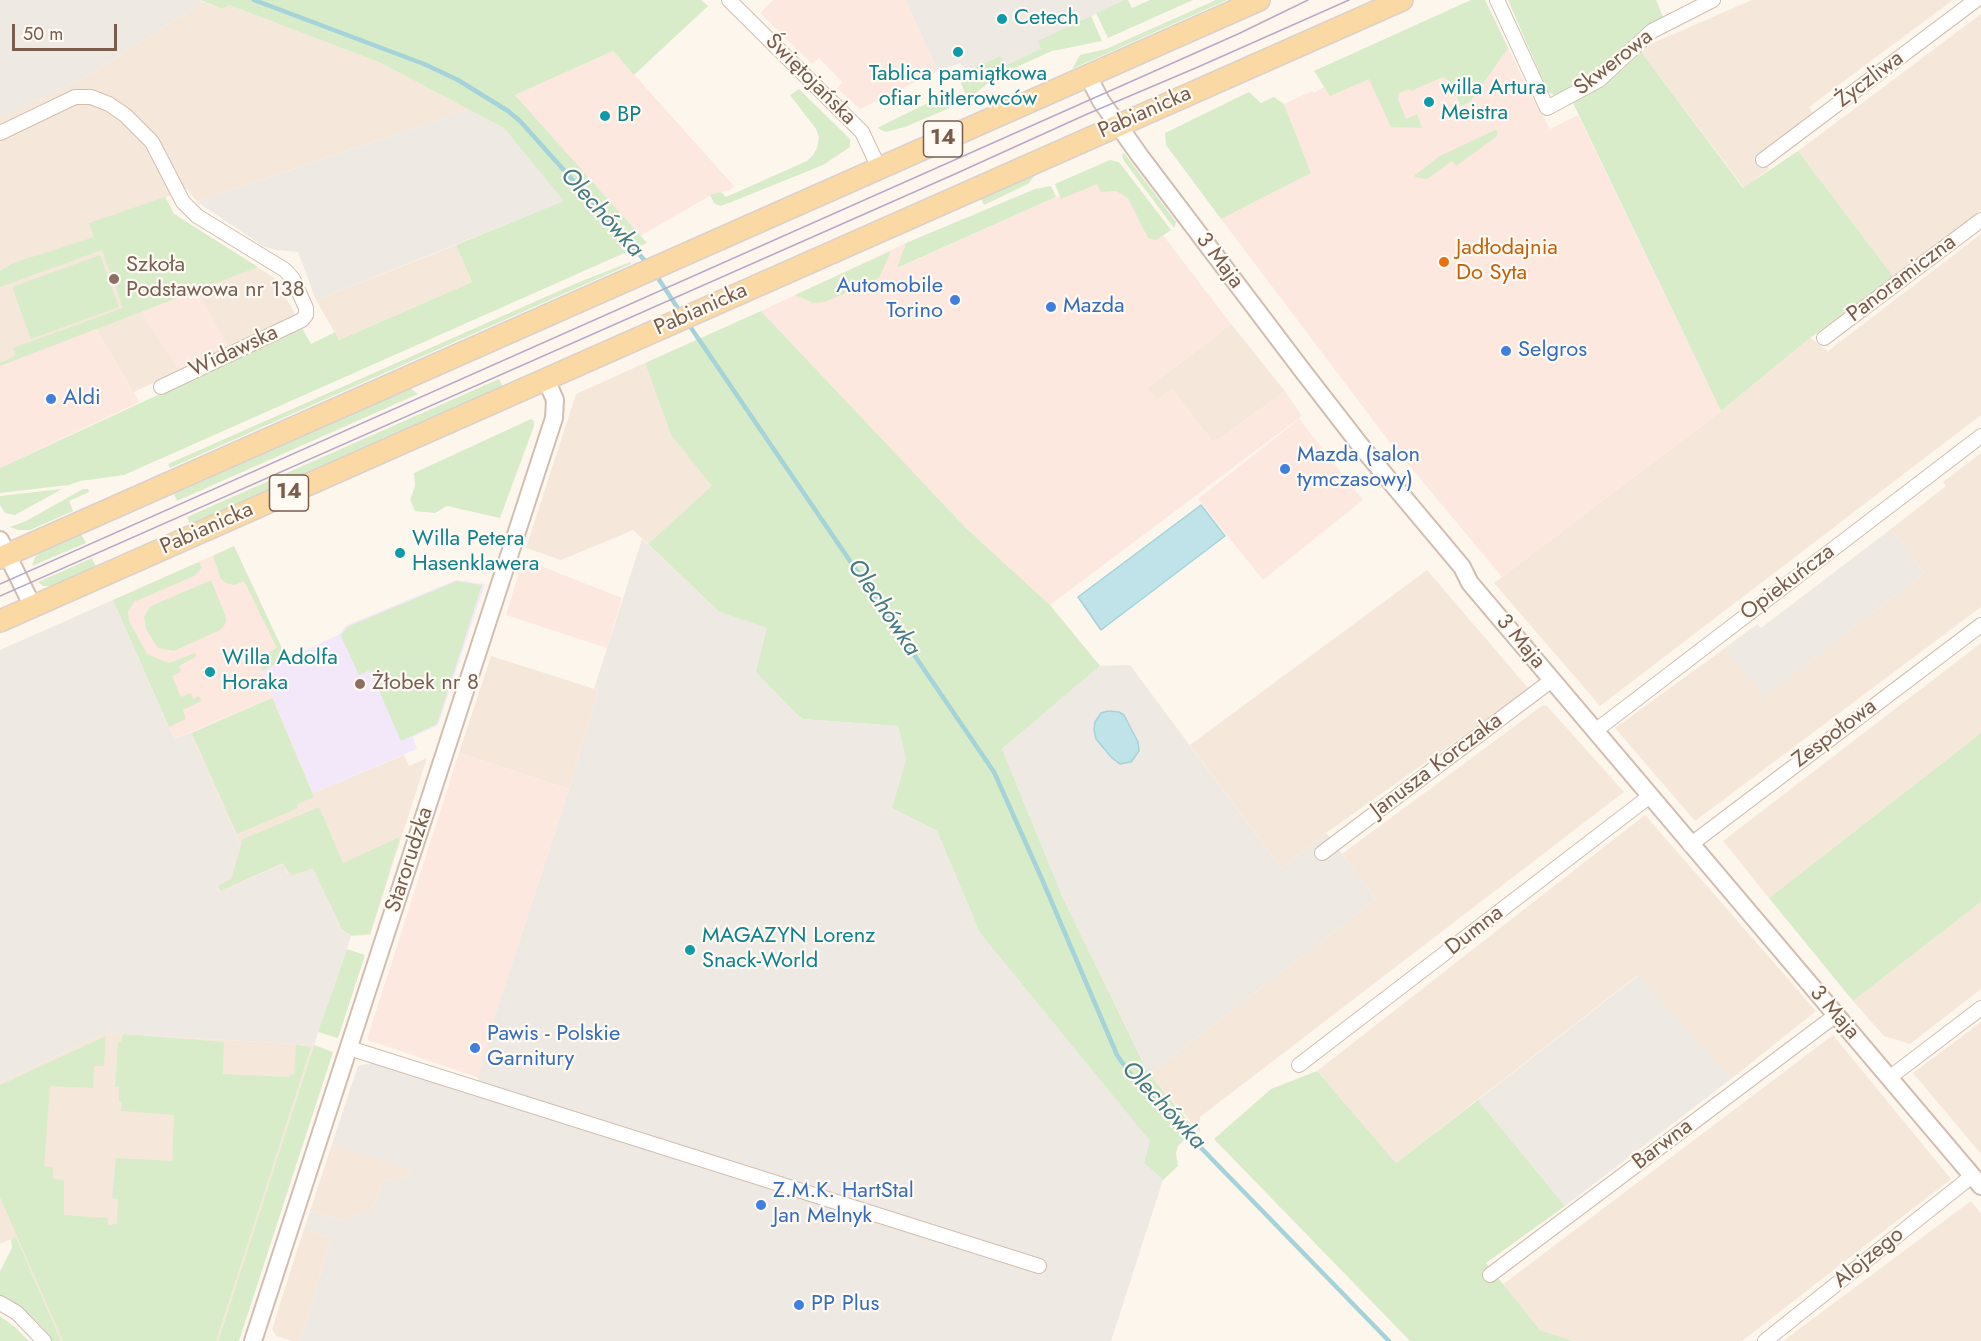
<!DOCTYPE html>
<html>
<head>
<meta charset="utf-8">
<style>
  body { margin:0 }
  #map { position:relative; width:1981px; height:1341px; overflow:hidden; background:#fdf6ec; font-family:Jost,sans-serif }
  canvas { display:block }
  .scale { position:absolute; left:12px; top:24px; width:105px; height:27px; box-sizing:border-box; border:3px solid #7a5c4d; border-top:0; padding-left:8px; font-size:18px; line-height:21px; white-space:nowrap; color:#7a5c4d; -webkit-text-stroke:4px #fffaf3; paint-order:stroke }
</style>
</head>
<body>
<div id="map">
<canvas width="1981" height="1341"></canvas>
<div class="scale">50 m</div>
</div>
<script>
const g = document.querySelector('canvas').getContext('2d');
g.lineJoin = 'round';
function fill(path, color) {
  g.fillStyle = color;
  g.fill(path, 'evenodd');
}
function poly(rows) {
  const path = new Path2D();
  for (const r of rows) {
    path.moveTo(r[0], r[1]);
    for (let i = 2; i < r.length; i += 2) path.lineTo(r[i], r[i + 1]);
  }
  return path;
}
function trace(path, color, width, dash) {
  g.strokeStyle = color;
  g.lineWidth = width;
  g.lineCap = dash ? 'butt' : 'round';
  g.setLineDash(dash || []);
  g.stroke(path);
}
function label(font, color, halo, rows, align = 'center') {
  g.font = font + ' Jost,sans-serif';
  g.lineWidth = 4.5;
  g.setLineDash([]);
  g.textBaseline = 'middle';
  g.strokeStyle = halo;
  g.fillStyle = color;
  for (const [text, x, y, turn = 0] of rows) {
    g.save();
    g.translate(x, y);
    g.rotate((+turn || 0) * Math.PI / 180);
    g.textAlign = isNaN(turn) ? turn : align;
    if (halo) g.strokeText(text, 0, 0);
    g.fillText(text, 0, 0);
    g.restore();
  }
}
const residential = poly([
  [1752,0,1953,0,1809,107,1813,113,1760,156,1769,169,1744,188,1639,49],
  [203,2,222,9,229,5,381,63,469,109,197,202,187,189,166,197,174,214,276,279,296,316,134,392,139,402,96,329,0,364,0,117,85,77],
  [1981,14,1981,210,1893,276,1798,151],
  [1981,234,1981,415,1600,706,1494,583,1721,411,1810,338,1828,351],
  [456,245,472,282,339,340,316,300],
  [1231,324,1285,391,1218,440,1212,441,1172,389,1157,401,1147,388],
  [645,363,671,435,713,486,648,544,633,530,561,560,526,548,576,394],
  [1981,453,1981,607,1695,821,1615,728,1725,648,1765,696,1924,573,1891,529,1946,486,1943,482],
  [1427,570,1529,689,1326,833,1281,868,1190,745],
  [1981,643,1981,733,1769,898,1723,841],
  [491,656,598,690,569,789,459,753],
  [273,697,313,793,404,755,409,766,427,758,370,935,351,936,341,930,296,877,289,875,282,864,220,892,217,885,240,844,190,733],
  [1543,705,1547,706,1624,792,1200,1117,1200,1132,1148,1072,1155,1070,1376,899,1342,854],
  [1645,815,1816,1011,1731,1079,1638,975,1396,1163,1317,1071],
  [1981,902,1981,989,1910,1044,1884,1036,1853,1001],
  [1981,1022,1981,1154,1913,1073],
  [104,1033,314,1045,218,1341,61,1341,16,1237,0,1244,0,1083],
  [1833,1035,1951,1179,1742,1341,1573,1341,1540,1330,1502,1285],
  [332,1144,410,1168,407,1178,383,1180,373,1207,344,1221,310,1211],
  [1971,1201,1981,1214,1981,1341,1783,1341],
  [304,1229,331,1238,300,1341,292,1341,276,1336,272,1329]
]);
const commercial = poly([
  [773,0,905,0,938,71,860,109,837,88,842,82,819,58,812,64,760,13],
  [1471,0,1485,0,1530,93,1550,129,1578,115,1721,411,1502,577,1388,440,1221,219,1311,173,1284,104,1312,91,1314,93],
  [613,51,734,186,730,190,713,194,640,236,515,95],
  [1114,171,1231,324,1147,388,1157,400,1172,389,1212,441,1216,438,1218,440,1285,391,1302,416,1050,605,966,528,761,311,906,243,898,268],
  [197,290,229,348,179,371,141,312],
  [96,329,139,402,0,468,0,365],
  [1299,419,1363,500,1263,580,1198,499],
  [234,546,287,659,262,671,273,697,174,739,113,600],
  [523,559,622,598,607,648,506,615],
  [459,753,569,789,492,1025,480,1078,368,1040,368,1036]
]);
const industrial = poly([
  [0,0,200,0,203,2,85,77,0,117],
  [905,0,1124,0,1039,41,1042,49,1005,65,1000,56,966,72,960,63,938,71],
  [469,109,504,128,565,201,316,300,298,252,276,250,263,246,197,202],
  [1891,529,1924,573,1764,697,1725,648,1757,624,1761,628],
  [642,539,719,612,767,628,801,719,898,726,906,759,892,808,937,831,980,933,1151,1142,1144,1163,1163,1180,1111,1341,300,1341,331,1238,304,1229,310,1211,344,1221,373,1207,383,1180,407,1178,410,1169,332,1144,358,1066,373,1063,474,1096,492,1025,569,789,598,690,594,689],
  [113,600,174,739,190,733,240,844,230,878,217,885,219,892,283,864,287,873,293,876,313,869,341,930,351,936,314,1045,104,1033,0,1083,0,650],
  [1130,665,1281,868,1326,833,1376,899,1155,1070,1148,1072,1063,898,1002,749,1100,666],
  [1639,975,1731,1079,1565,1206,1478,1100]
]);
const education = poly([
  [456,580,485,584,438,725,413,737,417,749,313,793,262,671,340,634,345,626]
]);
const green = poly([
  [200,0,701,0,708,6,634,75,613,51,515,95,647,243,124,475,80,481,69,485,0,493,0,468,302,328,311,344,335,332,339,340,472,282,456,245,564,201,504,128,381,63,229,5,222,9],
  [1124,0,1128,0,1132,8,1150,0,1193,0,1108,38,1096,13],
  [1216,0,1227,0,1072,69,1080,55,1106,49],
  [1471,0,1485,0,1508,48,1471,101,1461,106,1455,92,1462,89,1459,83,1450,87,1447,79,1443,77,1411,91,1409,89,1399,93,1398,99,1406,119,1417,114,1422,128,1391,127,1369,79,1330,96,1314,71],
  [1508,0,1656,0,1663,17,1642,30,1602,71,1562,93,1554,95,1548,92],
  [1091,16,1102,41,1052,51,997,76,966,101,905,127,886,132,877,128,950,92,955,103,967,98,961,83,966,72,1000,56,1006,65,1041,49,1038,41],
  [1639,49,1743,188,1798,151,1893,276,1810,338,1721,411,1573,103,1599,88,1624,67],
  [799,89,850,139,850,147,823,165,729,203,720,206,714,203,710,195,713,194,721,192,726,197,807,161,813,155,817,148,819,137,816,129,790,95],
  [1249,92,1261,103,1274,97,1284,104,1311,173,1221,219,1166,145,1165,133],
  [1495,130,1498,131,1496,137,1456,166,1452,161,1427,179,1415,177,1415,175,1440,156],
  [1124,153,1176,222,1174,228,1124,161,1122,155],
  [1110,160,1119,162,1171,230,1156,240,1148,238,1128,198,1116,191,1101,192,1097,184,1061,199,1055,184],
  [1037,173,1028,184,984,205,981,198],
  [1051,186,1056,197,897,268,906,243,1035,189],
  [165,197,174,214,258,267,0,366,0,363,15,356,13,348,123,308,102,250,0,287,0,271,13,263,94,237,89,223],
  [891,251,880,276,877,279,825,302,813,303,795,295],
  [100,255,119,307,31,339,12,287],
  [630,262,631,264,170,468,168,464,577,283],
  [761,311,966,528,1050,605,1100,666,1002,749,1063,898,1140,1056,1148,1072,1195,1129,1178,1146,1176,1153,1178,1166,1163,1180,1144,1163,1150,1141,980,933,937,831,892,808,906,759,898,726,802,719,756,672,767,628,719,612,648,544,712,486,671,435,645,363],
  [499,379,503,387,190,524,187,517],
  [410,388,418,394,177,501,174,494],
  [531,419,534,421,534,426,500,518,447,506,435,513,415,511,410,500,415,486,414,473],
  [62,489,15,515,5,513,0,505,0,496],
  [83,489,88,489,89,492,69,501,73,511,30,530,18,530,10,527,26,521],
  [81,534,86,543,32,566,35,557,40,553],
  [234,546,287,659,262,671,261,667,272,661,268,653,277,648,244,581,234,585,226,583,221,579,213,556],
  [92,558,96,567,51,586,43,586,38,582],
  [199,562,202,568,194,576,134,602,128,611,129,621,147,654,169,663,195,653,196,657,179,666,181,672,172,676,181,697,191,693,193,699,199,696,201,701,183,710,186,719,169,727,113,600],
  [209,581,212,582,225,615,226,621,224,626,220,630,174,651,158,648,146,629,144,617,147,611,151,606],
  [457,581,482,585,437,724,401,741,370,670,359,675,341,636,347,627],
  [272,698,314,797,297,804,298,808,237,834,192,733],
  [1981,733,1981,902,1853,1001,1769,898],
  [319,807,343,863,400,837,370,934,351,935,342,929,313,868,293,875,290,874,283,863,220,891,218,886,231,879,242,843,241,840],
  [347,949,365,955,338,1038,318,1032],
  [123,1034,224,1042,223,1074,290,1077,290,1075,294,1074,296,1045,311,1047,216,1341,63,1341,0,1197,0,1085,106,1036,104,1066,94,1066,93,1088,50,1086,44,1166,53,1167,53,1179,64,1180,64,1215,108,1218,108,1225,117,1224,118,1199,112,1198,116,1158,172,1161,174,1115,121,1111,122,1102,119,1101,119,1087,115,1087,118,1042,121,1042],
  [314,1045,333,1052,239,1341,218,1341],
  [1317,1071,1396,1163,1478,1100,1565,1206,1486,1263,1540,1330,1573,1341,1410,1341,1214,1139,1271,1089],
  [16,1237,61,1341,52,1341,43,1328,28,1313,0,1296,0,1271,12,1248,11,1239],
  [0,1316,16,1328,29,1341,0,1341]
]);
const water = poly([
  [1201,505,1225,536,1101,630,1078,597,1201,505],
  [1108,711,1119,712,1124,715,1138,742,1139,751,1131,762,1120,764,1112,758,1096,739,1094,730,1095,722,1101,713,1108,711]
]);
const stream = poly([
  [254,0,424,64,458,80,508,111,520,121,647,263],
  [656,275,681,313],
  [687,322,994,772,1041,877,1117,1055,1133,1078,1389,1341]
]);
const minor = poly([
  [729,0,862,132,879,168],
  [1497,0,1547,108,1599,80,1652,31,1713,0],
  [0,133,75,97,91,97,109,104,125,115,152,142,183,202,197,216,285,270,293,279,306,308,306,315,302,320,161,387],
  [1763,160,1976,0],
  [1824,338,1981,220],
  [1595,731,1981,436],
  [1690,845,1981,625],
  [1322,853,1552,680],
  [349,1048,1039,1266],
  [1299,1065,1650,796],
  [1889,1078,1981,1008],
  [1490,1275,1836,1015],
  [0,1303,17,1313,44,1341],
  [1765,1341,1972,1176]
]);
const tertiary = poly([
  [1088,76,1101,101,1140,156,1302,370,1364,450,1462,567,1470,583,1981,1186],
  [0,540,33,607],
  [253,1341,554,418,555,400,546,379]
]);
const primary = poly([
  [0,558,1259,0],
  [0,621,1402,0]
]);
const tram = poly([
  [0,584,1238,34,1308,0],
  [0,596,955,174,1085,115,1198,67,1349,0]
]);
const markers = [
  [1002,19,6,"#0f9aa8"],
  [958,52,6,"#0f9aa8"],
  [1429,102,6,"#0f9aa8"],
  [605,116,6,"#0f9aa8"],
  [1444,262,6,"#e8710a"],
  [114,279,6,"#8d6e63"],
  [955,300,6,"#3f7fe0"],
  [1051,307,6,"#3f7fe0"],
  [1506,351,6,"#3f7fe0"],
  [51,399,6,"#3f7fe0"],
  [1285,469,6,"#3f7fe0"],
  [400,553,6,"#0f9aa8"],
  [210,672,6,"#0f9aa8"],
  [360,684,6,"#8d6e63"],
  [690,950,6,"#0f9aa8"],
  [475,1048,6,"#3f7fe0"],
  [761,1205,6,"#3f7fe0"],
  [799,1305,6,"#3f7fe0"]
];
const shields = [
  [943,139,39],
  [289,493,39]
];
const shieldNames = [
  ["14",943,139],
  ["14",289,493]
];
const cultureNames = [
  ["Cetech",1014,19],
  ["Tablica pamiątkowa",958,75,"center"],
  ["ofiar hitlerowców",958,100,"center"],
  ["willa Artura",1441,89],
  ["Meistra",1441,114],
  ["BP",617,116],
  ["Willa Petera",412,540],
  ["Hasenklawera",412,565],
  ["Willa Adolfa",222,659],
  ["Horaka",222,684],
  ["MAGAZYN Lorenz",702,937],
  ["Snack-World",702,962]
];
const streetNames = [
  ["Skwerowa",1614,63,-38],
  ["Świętojańska",810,80,45],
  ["Życzliwa",1870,80,-37],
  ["Pabianicka",1145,113,-24],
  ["3 Maja",1219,261,53],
  ["Panoramiczna",1902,279,-37],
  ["Pabianicka",701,310,-24],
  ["Widawska",234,352,-25],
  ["Pabianicka",207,529,-24],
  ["Opiekuńcza",1788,583,-37],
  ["3 Maja",1520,642,50],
  ["Zespołowa",1835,734,-37],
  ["Janusza Korczaka",1437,766,-37],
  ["Starorudzka",410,860,-72],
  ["Dumna",1475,931,-38],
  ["3 Maja",1834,1013,49],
  ["Barwna",1663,1145,-37],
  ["Alojzego",1869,1258,-39]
];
const foodNames = [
  ["Jadłodajnia",1456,249],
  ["Do Syta",1456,274]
];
const educationNames = [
  ["Szkoła",126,266],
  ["Podstawowa nr 138",126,291],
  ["Żłobek nr 8",372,684]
];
const shopNames = [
  ["Automobile",943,287,"right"],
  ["Torino",943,312,"right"],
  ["Mazda",1063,307],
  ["Selgros",1518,351],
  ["Aldi",63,399],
  ["Mazda (salon",1297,456],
  ["tymczasowy)",1297,481],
  ["Pawis - Polskie",487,1035],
  ["Garnitury",487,1060],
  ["Z.M.K. HartStal",773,1192],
  ["Jan Melnyk",773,1217],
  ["PP Plus",811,1305]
];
const waterNames = [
  ["Olechówka",601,213,48],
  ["Olechówka",883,608,56],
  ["Olechówka",1163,1106,47]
];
fill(residential, '#f5e8da');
fill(commercial, '#fde8e0');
fill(industrial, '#efe9e4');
fill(education, '#f3e8fa');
fill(green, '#d8ecc9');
fill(water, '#bfe3e8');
trace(water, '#a5d3da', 1.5);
trace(stream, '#a5d3da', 4.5);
trace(minor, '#d1beb0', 16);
trace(tertiary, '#d1beb0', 20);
trace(primary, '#dad1cd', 24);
trace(minor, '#fff', 14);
trace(tertiary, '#fff', 16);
trace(primary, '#fbd9a5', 21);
trace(tram, '#b9a8c9', 1.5);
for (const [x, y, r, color] of markers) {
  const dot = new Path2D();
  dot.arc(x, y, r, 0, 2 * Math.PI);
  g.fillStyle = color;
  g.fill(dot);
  trace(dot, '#fffaf3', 2);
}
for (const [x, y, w] of shields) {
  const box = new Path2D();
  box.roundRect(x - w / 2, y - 18, w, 36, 4.5);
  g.fillStyle = '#fffaf3';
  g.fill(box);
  trace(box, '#7a5c4d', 1.5);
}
label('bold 21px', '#7a5c4d', null, shieldNames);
label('22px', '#0d838f', '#fffaf3', cultureNames, 'left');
label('22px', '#7a5c4d', '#fffaf3', streetNames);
label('22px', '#c56008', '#fffaf3', foodNames, 'left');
label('22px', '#785e54', '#fffaf3', educationNames, 'left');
label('22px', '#366cbe', '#fffaf3', shopNames, 'left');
label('italic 24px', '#437c86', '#fffaf3', waterNames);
</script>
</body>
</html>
